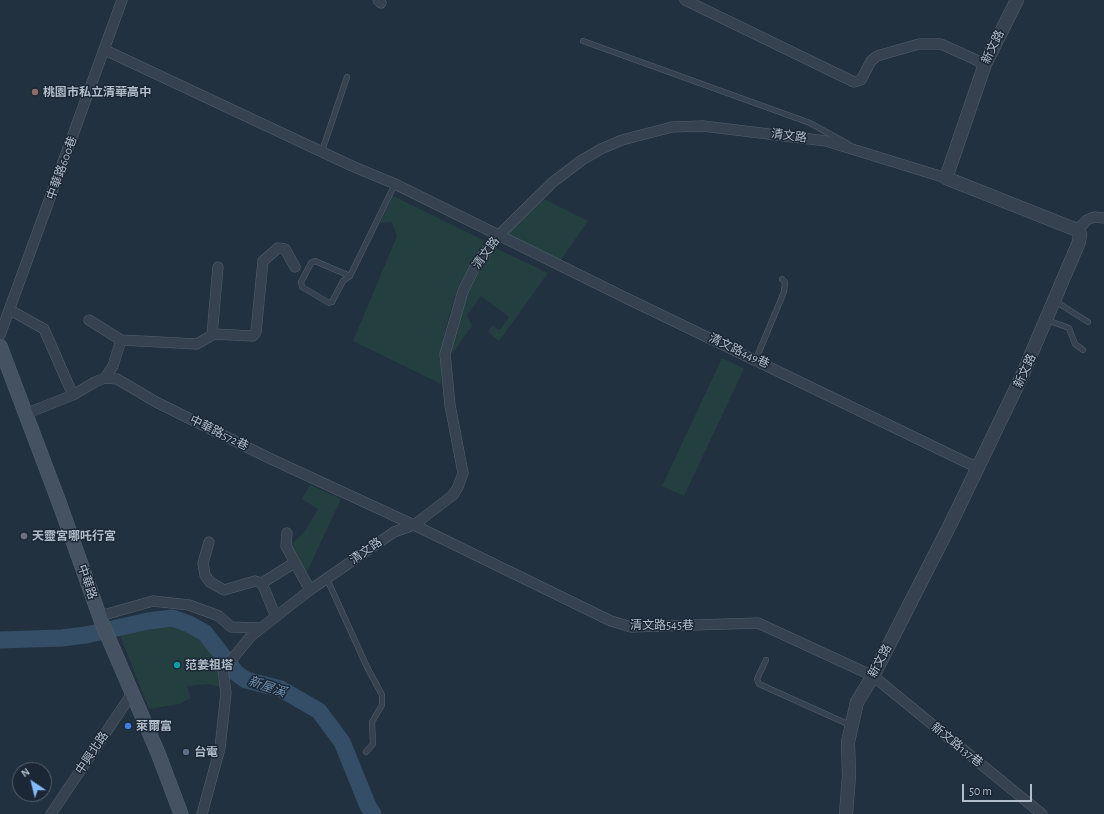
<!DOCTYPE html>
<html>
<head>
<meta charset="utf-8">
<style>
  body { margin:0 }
  #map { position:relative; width:1104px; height:814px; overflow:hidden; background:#22313f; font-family:"Alegreya Sans",sans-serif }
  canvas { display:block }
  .north { position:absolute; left:12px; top:762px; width:40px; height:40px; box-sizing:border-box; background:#1b2734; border:1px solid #576370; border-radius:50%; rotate:325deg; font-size:11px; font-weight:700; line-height:16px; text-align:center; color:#b2bdca }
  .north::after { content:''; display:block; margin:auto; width:14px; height:18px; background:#82bcff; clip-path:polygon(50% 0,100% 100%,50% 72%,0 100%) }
  .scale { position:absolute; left:962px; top:784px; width:70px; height:18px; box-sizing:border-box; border:2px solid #b2bdca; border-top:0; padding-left:5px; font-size:12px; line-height:14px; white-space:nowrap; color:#b2bdca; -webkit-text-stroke:3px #1b2734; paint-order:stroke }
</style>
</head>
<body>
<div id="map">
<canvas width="1104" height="814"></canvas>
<div class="north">N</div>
<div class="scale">50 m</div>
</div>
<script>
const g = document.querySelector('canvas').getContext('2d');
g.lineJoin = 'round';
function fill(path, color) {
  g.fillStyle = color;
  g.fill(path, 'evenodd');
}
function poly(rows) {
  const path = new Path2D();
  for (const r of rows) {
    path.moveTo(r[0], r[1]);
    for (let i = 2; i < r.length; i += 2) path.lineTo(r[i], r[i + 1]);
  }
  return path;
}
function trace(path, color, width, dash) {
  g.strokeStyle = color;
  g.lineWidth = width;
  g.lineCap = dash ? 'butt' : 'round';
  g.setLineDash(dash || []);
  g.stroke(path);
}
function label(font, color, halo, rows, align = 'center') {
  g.font = font + ' "Alegreya Sans","Noto Sans TC",sans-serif';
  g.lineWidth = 3;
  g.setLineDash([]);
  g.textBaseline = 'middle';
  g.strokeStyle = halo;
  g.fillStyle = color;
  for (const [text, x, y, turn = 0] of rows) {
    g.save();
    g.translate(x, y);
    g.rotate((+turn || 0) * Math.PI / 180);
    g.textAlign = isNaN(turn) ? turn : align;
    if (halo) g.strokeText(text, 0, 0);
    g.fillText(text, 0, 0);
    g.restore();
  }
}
const green = poly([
  [393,196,485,241,458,288,448,319,441,352,441,384,353,341,397,236,392,222,380,223],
  [544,199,588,221,556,267,500,240],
  [493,247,548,273,499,341,488,332,492,326,500,330,509,317,481,296,467,315,472,326,452,354,452,346,468,292],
  [722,358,744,369,684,496,662,486],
  [310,485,341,499,305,576,290,546,305,531,318,509,302,499],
  [160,622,190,625,215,649,223,663,218,676,220,687,208,684,187,686,191,698,179,704,149,709,119,633]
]);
const river = poly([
  [0,640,62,638,86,635,148,621,172,618,189,624,205,633,236,673,246,680,281,689,319,711,342,742,368,806,373,814]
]);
const service = poly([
  [583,41,810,123,848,144],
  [322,151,347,77],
  [350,276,315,261,311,263,301,282,302,287,329,303,332,302,343,281,350,276,395,184],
  [1055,301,1088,322],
  [1047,320,1069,328,1075,344,1083,350],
  [756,359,784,292,785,282,782,279],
  [327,579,367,667,382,695,382,705,372,722,373,744,366,752],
  [766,660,757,679,759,684,850,725]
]);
const minor = poly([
  [378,0,381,3],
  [685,0,854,82,861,80,871,61,877,56,919,44,941,44,985,64],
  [105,50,352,166,395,184,624,297,978,468],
  [1077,230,1087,220,1094,217,1104,218],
  [10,310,44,329,73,395],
  [89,320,121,340],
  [0,335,122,0],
  [212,335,218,267],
  [105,378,113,366,121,340,197,344,214,334,253,336,256,332,263,261,278,248,285,249,295,267],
  [25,414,73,395,95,382,105,378,117,379,156,402,271,459,414,525,611,621,631,627,758,623,873,676,1042,814],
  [287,533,286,546,310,590],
  [209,542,203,563,205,575,210,582,224,590,255,581,262,583],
  [262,583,294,563],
  [262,583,276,617],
  [100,616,153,601,189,605,219,616,231,627,260,628],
  [51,814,133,692],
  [202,814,220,748,226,693,223,670,251,636,310,590,394,532,414,525,453,495,458,487,463,473,450,405,445,354,463,291,477,263,499,235,553,182,582,160,601,149,622,140,672,127,703,126,826,141,946,178]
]);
const tertiary = poly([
  [846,814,849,776,848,742,857,702,873,676,951,523,1021,378,1079,242,1080,234,1077,230,946,178,985,64,1017,0]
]);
const secondary = poly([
  [0,346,59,502,102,623,158,753,181,814]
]);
const markers = [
  [35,92,4,"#8d6e63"],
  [24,536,4,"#6b7280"],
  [177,665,4,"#0f9aa8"],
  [128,726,4,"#3f7fe0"],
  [186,752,4,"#5c6f8a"]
];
const streetNames = [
  ["新文路",993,47,-64],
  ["清文路",789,136,7],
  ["中華路600巷",62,168,-70],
  ["清文路",486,253,-54],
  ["清文路449巷",739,351,25],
  ["新文路",1025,371,-65],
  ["中華路572巷",219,433,26],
  ["清文路",366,551,-35],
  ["中華路",87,582,71],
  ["清文路545巷",662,625],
  ["新文路",880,661,-62],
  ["新文路137巷",957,745,39],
  ["中興北路",92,753,-56]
];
const poiNames = [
  ["桃園市私立清華高中",43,92],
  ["天靈宮哪吒行宮",32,536],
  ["范姜祖塔",185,665],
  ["萊爾富",136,726],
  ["台電",194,752]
];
const waterNames = [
  ["新屋溪",267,687,19]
];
fill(green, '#243f40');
trace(river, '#344e68', 17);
trace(service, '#54606d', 6);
trace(minor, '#54606d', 11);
trace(tertiary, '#54606d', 14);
trace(secondary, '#54606d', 15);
trace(service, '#36424f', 5);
trace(minor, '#36424f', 10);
trace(tertiary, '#36424f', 13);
trace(secondary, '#445262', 14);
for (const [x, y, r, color] of markers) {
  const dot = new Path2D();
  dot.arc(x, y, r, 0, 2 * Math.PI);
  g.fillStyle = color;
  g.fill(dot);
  trace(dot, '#1b2734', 1.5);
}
label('12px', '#b2bdca', '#1b2734', streetNames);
label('bold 12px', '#b2bdca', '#1b2734', poiNames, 'left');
label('italic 13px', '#7091b0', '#1b2734', waterNames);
</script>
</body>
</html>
